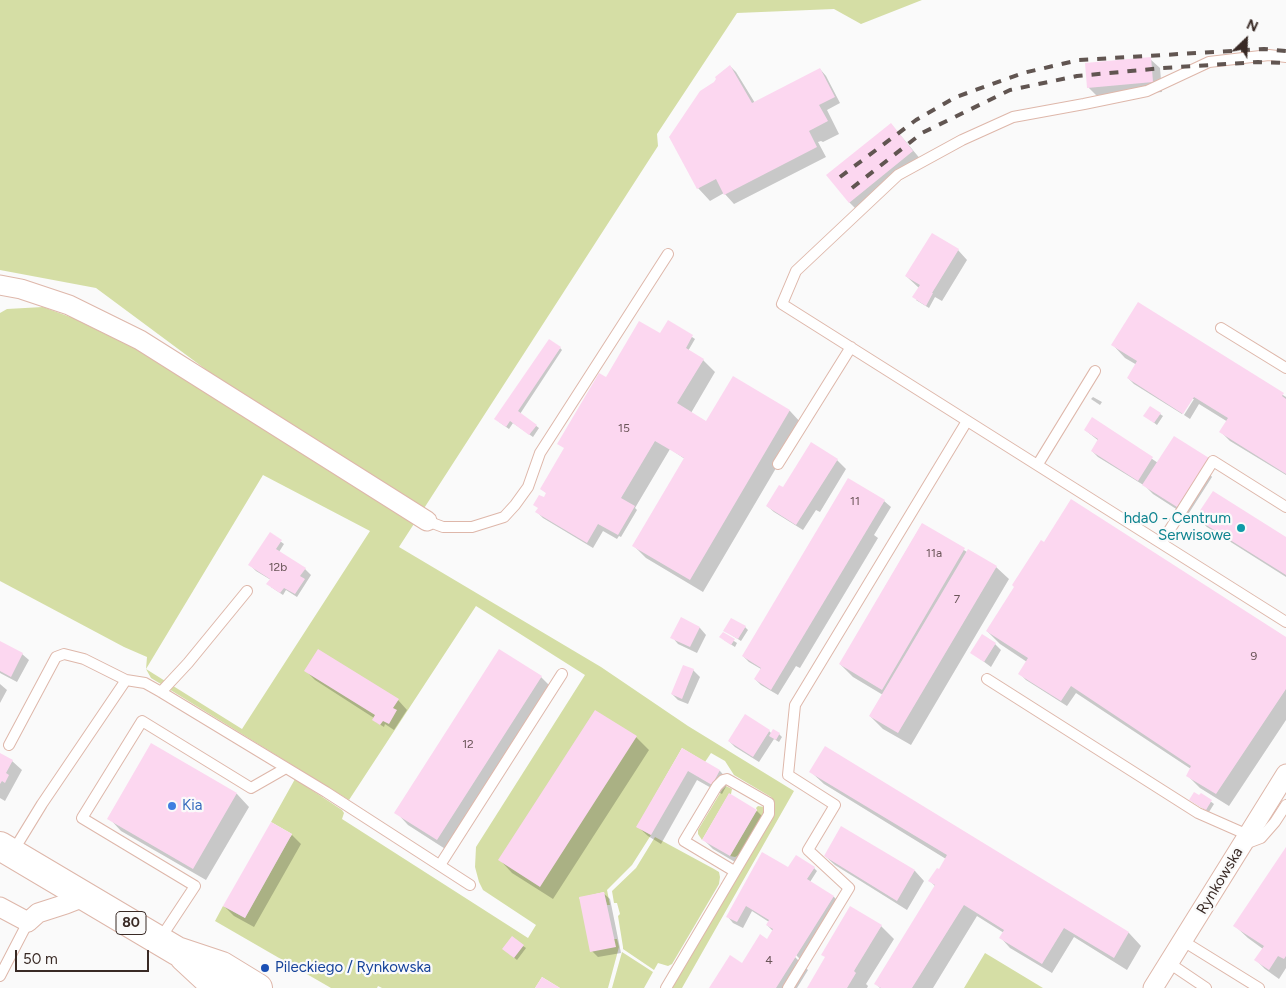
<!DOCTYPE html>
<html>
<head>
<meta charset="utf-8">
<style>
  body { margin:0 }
  #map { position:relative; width:1286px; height:988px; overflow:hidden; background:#fafafa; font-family:Figtree,sans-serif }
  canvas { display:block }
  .north { position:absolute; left:1221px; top:15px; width:50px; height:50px; -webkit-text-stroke:4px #fafafa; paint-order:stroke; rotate:24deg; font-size:14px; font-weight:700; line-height:20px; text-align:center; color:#392a25 }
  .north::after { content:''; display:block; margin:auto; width:18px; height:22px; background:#392a25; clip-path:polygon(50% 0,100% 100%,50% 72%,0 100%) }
  .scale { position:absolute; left:15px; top:950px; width:134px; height:22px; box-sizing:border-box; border:2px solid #392a25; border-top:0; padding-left:6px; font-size:15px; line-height:18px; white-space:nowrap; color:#392a25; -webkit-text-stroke:4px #fafafa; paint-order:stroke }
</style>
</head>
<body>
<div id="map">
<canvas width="1286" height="988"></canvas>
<div class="north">N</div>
<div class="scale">50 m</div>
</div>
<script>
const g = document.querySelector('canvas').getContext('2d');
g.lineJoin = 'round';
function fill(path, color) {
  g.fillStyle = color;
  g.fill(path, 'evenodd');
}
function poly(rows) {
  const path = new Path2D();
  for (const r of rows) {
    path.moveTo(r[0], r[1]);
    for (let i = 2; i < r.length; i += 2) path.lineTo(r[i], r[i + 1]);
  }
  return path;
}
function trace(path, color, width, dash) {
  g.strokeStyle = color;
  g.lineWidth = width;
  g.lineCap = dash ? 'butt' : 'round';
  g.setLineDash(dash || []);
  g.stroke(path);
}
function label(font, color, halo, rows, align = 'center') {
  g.font = font + ' Figtree,sans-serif';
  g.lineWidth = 4.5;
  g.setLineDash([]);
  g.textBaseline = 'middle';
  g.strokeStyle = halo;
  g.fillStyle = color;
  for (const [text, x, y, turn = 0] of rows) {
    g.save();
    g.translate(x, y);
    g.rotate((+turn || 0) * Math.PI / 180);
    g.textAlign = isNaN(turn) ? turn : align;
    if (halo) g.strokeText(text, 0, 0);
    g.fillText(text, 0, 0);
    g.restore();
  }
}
const green = poly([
  [0,0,922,0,861,24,834,9,737,13,657,134,658,146,399,547,601,667,688,726,794,791,682,988,670,988,773,816,775,808,774,802,771,797,734,775,725,761,711,753,705,762,682,748,637,827,651,835,632,865,607,890,610,905,607,905,604,892,579,898,614,939,617,939,619,947,608,988,560,988,542,977,535,988,382,988,378,986,377,988,331,988,215,921,223,906,245,918,292,834,271,822,295,779,342,810,344,813,342,819,528,938,536,925,483,890,479,882,475,867,476,847,585,675,476,606,349,800,151,678,146,669,147,657,124,647,0,581,0,313,7,309,43,307,73,318,154,358,406,518,96,288,0,270],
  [263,475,370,531,242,729,146,669],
  [726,786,732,789,731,794,729,794,702,840,698,834,698,830,722,790],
  [758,806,764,807,763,814,739,855,735,857,730,856,757,810,756,808],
  [655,837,714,869,719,872,720,877,719,884,672,964,668,966,658,963,654,970,623,949,623,947,618,916,620,914,617,903,614,903,612,891,636,868],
  [622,952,653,972,644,988,612,988],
  [985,953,1043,988,964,988]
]);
const shadow = poly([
  [1150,59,1160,68,1162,92,1098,97,1088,87],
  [730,66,736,72,755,103,820,69,826,76,840,103,827,110,839,134,823,142,821,141,818,142,826,157,734,204,724,193,710,201,698,188,716,82],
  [891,124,922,161,859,212,849,202],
  [958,250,967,260,942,301,935,297,929,308,916,300,919,288,906,276],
  [1138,304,1286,397,1286,475,1230,441,1221,432,1228,422,1199,404,1190,419,1184,415,1194,399,1191,399,1182,414,1134,384,1128,378,1137,365,1125,358,1113,345],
  [668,321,695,339,688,351,703,360,715,372,691,413,707,422,733,378,790,411,802,424,703,592,646,558,634,546,685,459,670,449,635,508,637,510,621,537,619,536,617,539,603,531,593,548,543,518,537,512,548,494,541,489,607,378,665,338],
  [560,348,562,350,520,414,539,428,533,437,513,423,509,429,499,422],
  [1093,397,1102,402,1100,405,1091,399],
  [1160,414,1163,416,1157,425,1145,416],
  [1085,430,1129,443,1158,463,1208,459,1214,465,1209,473,1212,477,1187,516,1153,494,1145,486,1098,457,1092,451,1099,441],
  [837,460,846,469,820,512,816,510,803,530,774,512,767,506],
  [849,480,884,501,891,507,874,535,878,538,800,668,796,666,778,695,761,685,755,679,761,669,749,662,743,656],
  [1197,518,1286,538,1286,577,1207,527],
  [922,524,967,552,996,567,1009,579,911,745,883,729,870,716,883,695,853,677,840,664],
  [270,534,284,544,279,552,305,569,311,575,297,597,286,590,283,595,271,587,271,580,256,571,250,565],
  [1044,544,1286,638,1286,720,1229,806,1200,788,1187,775,1191,769,1076,693,1067,706,1026,680,1020,674,1027,662,1000,644,987,631],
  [681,619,700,628,706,635,697,653,678,644,672,637],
  [745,627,748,630,741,641,725,631],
  [723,634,737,643,735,647,724,640],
  [0,642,22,654,29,660,17,682,0,673],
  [995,644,1001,650,991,667,971,652],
  [693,670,700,677,688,704,678,700,672,694],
  [306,671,398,700,407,710,394,730,385,724,384,727,376,722,374,718,315,680],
  [541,677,554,690,450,852,408,825,396,812],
  [0,684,7,690,0,703],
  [769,731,771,733,779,734,782,737,779,742,774,739,759,762,735,747,729,741],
  [636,737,649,750,553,899,512,873,500,860],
  [152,745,237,794,249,807,206,880,121,831,109,818],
  [826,748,1129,933,1141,946,1127,970,1074,937,1052,973,1010,948,1001,938,1004,933,977,916,933,988,880,988,876,984,936,887,930,881,939,871,946,859,824,784,811,772],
  [682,750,720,771,729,781,722,794,697,780,661,844,648,836,638,827],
  [0,754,12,761,22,770,5,801,0,798],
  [1201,794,1214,804,1209,812,1193,802],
  [757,811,766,820,740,865,713,849,704,840],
  [842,828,915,871,924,881,907,910,835,865,825,856],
  [292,835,301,844,254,927,234,916,224,906],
  [1286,849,1286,968,1279,979,1265,969,1256,960,1263,949,1248,938,1235,926],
  [814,868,817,871,810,882,834,897,843,906,806,965,795,954,795,957,808,970,797,988,711,988,742,964,767,940,773,931,767,925,769,922,752,911,743,928,733,923,727,916,794,872],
  [603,893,610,899,621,953,598,957,592,951],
  [881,926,894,939,866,984,868,986,867,988,808,988],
  [523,946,526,948,517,960,506,951]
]);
const building = poly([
  [1151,57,1153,82,1087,88,1085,63],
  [730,65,752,103,820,68,835,97,819,105,828,121,809,131,817,147,724,195,716,179,697,189,669,137,700,91,714,82,716,79,715,77],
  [891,123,913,151,849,203,826,175],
  [932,233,959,249,932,293,933,293,926,306,912,297,920,285,905,276],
  [1138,302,1284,393,1282,396,1286,399,1286,474,1219,432,1228,418,1194,397,1183,414,1127,378,1137,361,1111,345],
  [668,320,693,335,686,348,704,359,677,403,706,421,733,376,790,410,690,580,632,546,684,458,655,441,621,498,635,506,618,535,598,524,587,543,535,512,538,508,533,505,539,495,544,497,546,493,540,489,564,448,557,444,599,373,606,377,639,321,660,333],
  [549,339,561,347,518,411,537,425,529,435,510,421,506,427,494,419],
  [1150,406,1161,413,1154,423,1143,416],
  [1092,417,1153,457,1138,481,1091,451,1098,439,1084,430],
  [1174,436,1209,458,1177,507,1142,485],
  [811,442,838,459,796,525,766,506,779,485,783,487],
  [848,478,885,500,771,690,754,679,761,668,742,656],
  [1213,491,1286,537,1286,575,1195,518],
  [1071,499,1286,637,1286,689,1216,794,1186,776,1191,766,1071,686,1061,701,1018,674,1028,658,986,631,1014,587,1012,585,1041,540,1044,542],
  [922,523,965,548,882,690,839,664],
  [270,532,282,540,276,549,306,568,300,576,305,579,295,594,284,588,280,593,266,584,270,579,248,565],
  [968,549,997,566,898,733,869,716],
  [681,617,700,627,690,647,670,638],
  [731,618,746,626,738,639,723,631],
  [723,632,735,639,731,645,719,637],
  [982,634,996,643,984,662,970,653],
  [0,641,23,653,11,677,0,671],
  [318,649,399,699,393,708,397,710,389,724,383,721,380,725,372,720,375,715,304,671],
  [499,649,542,676,437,840,394,813],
  [683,665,694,669,682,699,671,694],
  [595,710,637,736,540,887,498,860],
  [745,714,770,730,753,757,728,741],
  [773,729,780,733,776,740,769,736],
  [151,743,237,793,193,869,107,819],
  [825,746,1129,932,1114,958,1064,928,1042,964,999,938,1004,930,964,905,912,988,881,988,874,984,935,885,928,881,937,868,939,869,947,855,809,772],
  [682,748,720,770,712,785,688,771,651,835,636,827],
  [0,753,13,760,6,773,9,775,5,783,2,781,0,784],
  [1194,792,1199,795,1201,793,1212,800,1206,810,1189,800],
  [729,793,757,810,730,856,702,840],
  [271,822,292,834,245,918,223,906],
  [841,826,915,870,897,901,824,856],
  [1286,847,1286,956,1284,959,1278,956,1269,970,1254,960,1264,946,1233,926],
  [762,852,788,867,796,855,815,867,807,879,834,896,776,988,709,988,730,955,742,963,760,934,767,939,773,929,766,925,769,920,746,906,737,922,726,917],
  [604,892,616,947,590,952,579,897],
  [850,906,882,925,854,971,856,973,847,988,807,988,825,957,821,955],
  [512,936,524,945,514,958,502,949],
  [542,977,560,988,535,988]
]);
const lane = poly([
  [1286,57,1269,55,1209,62,1147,91,1084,104,1013,117,962,140,898,175,796,271,782,304,1286,622],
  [1221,328,1286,368],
  [778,464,851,347],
  [1038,464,1095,371],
  [427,521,443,527,472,527,504,517,515,505,528,487,540,453,668,254],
  [1162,542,1213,461,1286,507],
  [987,679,1198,813,1248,835],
  [161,692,188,663,247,591],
  [9,745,56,657,64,654,84,659,126,680],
  [1245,844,1261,838,1275,822,1286,805],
  [12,853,42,804,126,680,145,683,161,692,326,792,470,885],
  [440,865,562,674],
  [160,939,195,886,82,818,142,721,251,788,286,768],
  [1183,941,1259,988],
  [1169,963,1206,988],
  [0,976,28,922],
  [666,988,769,814,769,803,727,779,723,780,717,786,684,841,734,871],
  [788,988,849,888,808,850,835,805,788,775,795,705,967,421]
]);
const street = poly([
  [0,285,21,289,69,305,140,340,427,521],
  [0,907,28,922,38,913,66,904,84,897],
  [1153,988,1286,774]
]);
const primary = poly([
  [0,846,177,951,222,966,258,988],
  [184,957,212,983,220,988]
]);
const rail = poly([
  [840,177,916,120,956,97,1023,73,1079,60,1264,49,1286,51],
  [852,188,922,133,1010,90,1077,76,1163,68,1258,62,1286,63]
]);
const markers = [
  [1241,528,5,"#0f9aa8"],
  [172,806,5,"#3f7fe0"],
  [265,968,5,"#1a4fb4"]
];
const numberNames = [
  ["15",624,428],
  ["11",855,501],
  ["11a",934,553],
  ["12b",278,567],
  ["7",957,599],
  ["9",1254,656],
  ["12",468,744],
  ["4",769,960]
];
const shields = [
  [131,923,30]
];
const shieldNames = [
  ["80",131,923]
];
const cultureNames = [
  ["hda0 - Centrum",1231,519],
  ["Serwisowe",1231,536]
];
const shopNames = [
  ["Kia",182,806]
];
const streetNames = [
  ["Rynkowska",1220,881,-59]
];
const transitNames = [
  ["Pileckiego / Rynkowska",275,968]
];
fill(green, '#d5dea5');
fill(shadow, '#0003');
fill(building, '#fcd7f0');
trace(lane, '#deb7aa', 12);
trace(street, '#deb7aa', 21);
trace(primary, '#deb7aa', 30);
trace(lane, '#fff', 10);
trace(street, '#fff', 19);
trace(primary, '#fff', 28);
trace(rail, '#615551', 4, [9, 9]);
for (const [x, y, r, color] of markers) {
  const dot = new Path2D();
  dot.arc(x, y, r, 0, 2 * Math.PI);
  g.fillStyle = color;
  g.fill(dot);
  trace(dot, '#fafafa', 2);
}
label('12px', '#6a5558', null, numberNames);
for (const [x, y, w] of shields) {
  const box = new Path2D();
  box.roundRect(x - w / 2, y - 11.5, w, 23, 4);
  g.fillStyle = '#fafafa';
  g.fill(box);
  trace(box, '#392a25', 1);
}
label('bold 14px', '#392a25', null, shieldNames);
label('15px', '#0d838f', '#fafafa', cultureNames, 'right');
label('15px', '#366cbe', '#fafafa', shopNames, 'left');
label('15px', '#392a25', '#fafafa', streetNames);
label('15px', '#164399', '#fafafa', transitNames, 'left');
</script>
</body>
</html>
